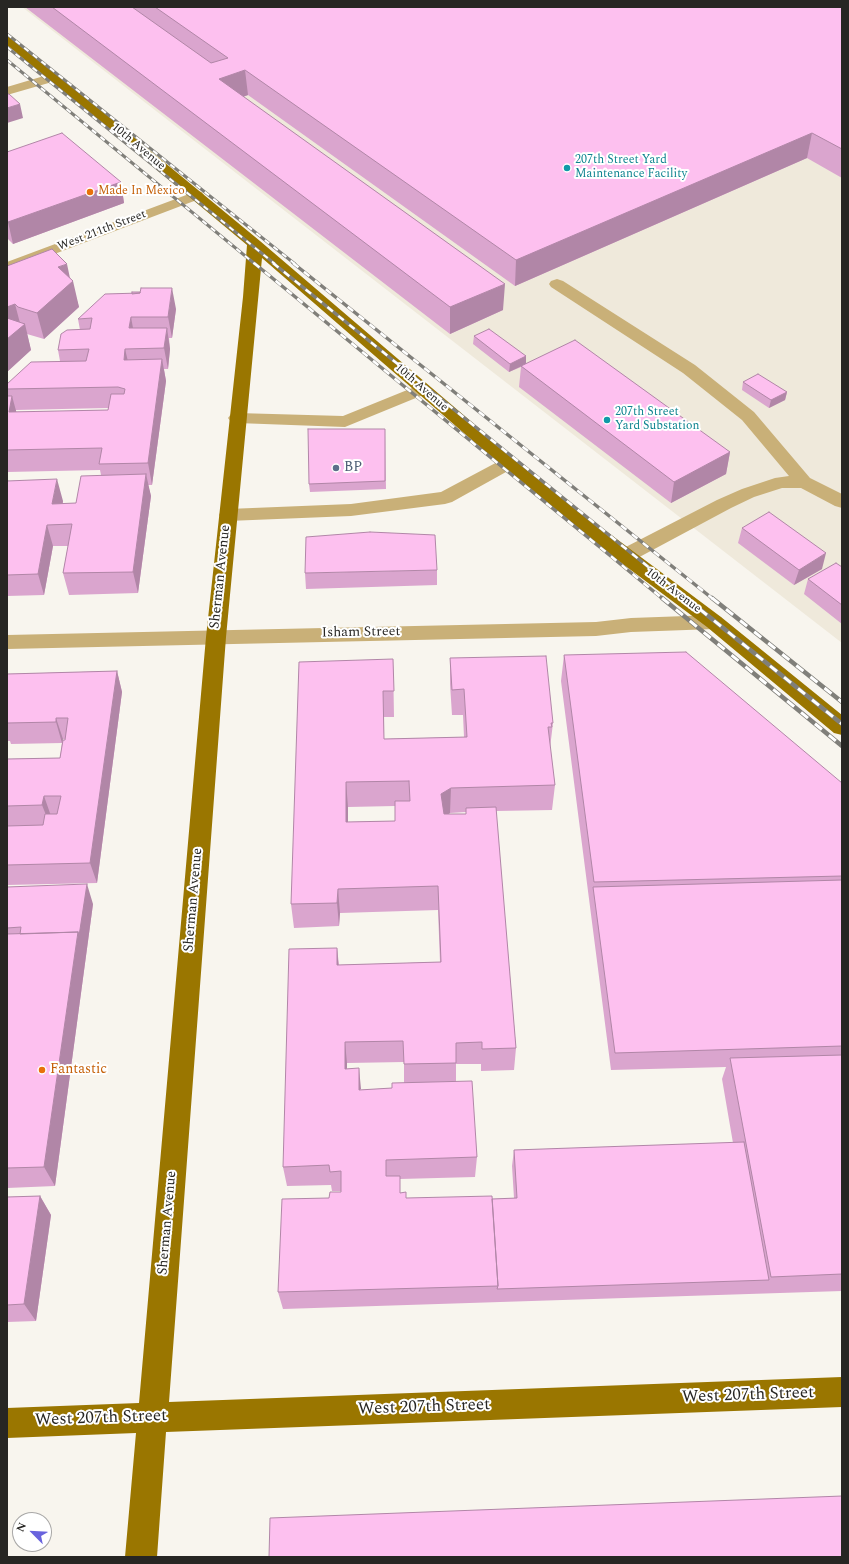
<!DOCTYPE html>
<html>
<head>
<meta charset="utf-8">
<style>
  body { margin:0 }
  #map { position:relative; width:849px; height:1564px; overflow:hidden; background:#f8f5ee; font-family:Spectral,serif }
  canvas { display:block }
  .frame { position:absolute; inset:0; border:8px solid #272623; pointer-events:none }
  .north { position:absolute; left:12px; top:1512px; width:40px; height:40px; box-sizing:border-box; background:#fff; border:1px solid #a9a8a7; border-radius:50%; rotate:294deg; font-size:11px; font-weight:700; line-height:16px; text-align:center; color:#272623 }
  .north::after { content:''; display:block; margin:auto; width:14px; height:18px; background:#6963dd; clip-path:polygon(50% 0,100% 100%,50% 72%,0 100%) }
</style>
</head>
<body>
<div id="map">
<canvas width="849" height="1564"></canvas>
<div class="frame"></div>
<div class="north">N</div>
</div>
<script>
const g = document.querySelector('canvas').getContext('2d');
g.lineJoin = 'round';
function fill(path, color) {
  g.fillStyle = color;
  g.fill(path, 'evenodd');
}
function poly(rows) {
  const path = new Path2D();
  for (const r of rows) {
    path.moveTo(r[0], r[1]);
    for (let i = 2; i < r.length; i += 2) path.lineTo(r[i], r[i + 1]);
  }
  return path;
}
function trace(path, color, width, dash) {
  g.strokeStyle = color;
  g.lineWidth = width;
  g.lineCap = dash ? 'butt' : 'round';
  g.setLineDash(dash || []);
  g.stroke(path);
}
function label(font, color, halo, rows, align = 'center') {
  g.font = font + ' Spectral,serif';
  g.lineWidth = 4;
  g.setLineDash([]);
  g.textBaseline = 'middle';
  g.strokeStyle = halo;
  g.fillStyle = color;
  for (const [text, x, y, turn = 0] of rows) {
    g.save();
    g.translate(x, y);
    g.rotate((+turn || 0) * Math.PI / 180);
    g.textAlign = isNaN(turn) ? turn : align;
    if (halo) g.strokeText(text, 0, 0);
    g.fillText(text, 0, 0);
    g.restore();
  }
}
const built = poly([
  [22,7,842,7,842,643]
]);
const minor = poly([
  [54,73,59,74,61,77,59,80,7,95,7,87,54,73],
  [197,191,202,192,204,195,202,198,7,272,7,262,197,191],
  [557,279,563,281,695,365,754,412,810,478,842,494,842,508,835,506,801,488,782,488,754,497,731,508,632,561,625,563,618,561,615,556,618,551,717,500,742,489,775,478,789,476,742,420,683,373,551,287,549,284,551,281,557,279],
  [422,384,428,385,431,389,428,393,345,427,237,423,231,422,228,418,231,414,237,413,343,416,422,384],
  [509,457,515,459,518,463,515,467,452,502,445,504,351,516,228,521,221,519,219,515,221,511,228,509,351,504,441,492,503,459,509,457],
  [714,615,721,617,724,622,721,627,714,629,631,632,596,636,7,649,7,635,596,622,631,618,714,615]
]);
const major = poly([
  [7,35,11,36,260,241,515,459,606,531,721,617,842,715,842,735,834,733,707,627,592,541,503,467,262,258,226,637,169,1402,842,1377,842,1407,166,1432,157,1557,125,1557,136,1433,7,1438,7,1408,139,1403,206,637,243,297,247,245,7,45,7,35]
]);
const railFar2 = poly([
  [7,34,295,264],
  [7,47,275,264],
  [7,60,255,264]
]);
const railFar1 = poly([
  [254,263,663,599],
  [273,263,688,599],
  [293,263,713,599]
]);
const rail = poly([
  [662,598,842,746],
  [686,598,842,724],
  [712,598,842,702]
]);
const wall = poly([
  [25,7,842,7,842,178,807,158,515,286,248,95,243,97,503,310,450,334],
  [7,152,121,182,124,203,13,244,7,238],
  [7,266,70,277,79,307,44,339,27,334,31,350,7,372],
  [176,309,172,338,169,338,170,349,168,369,164,369,166,381,152,485,148,485,151,496,138,593,69,595,63,573,68,546,53,546,44,595,7,596,7,480,63,501,63,504,76,503,101,475,100,470,7,472,7,384,60,361,58,350,80,330,78,319],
  [108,408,108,410,16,412,16,410],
  [474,336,526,356,526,363,730,452,726,474,671,503,519,387,521,367,509,372,473,344],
  [743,382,787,392,785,400,769,408,742,390],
  [385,429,386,489,310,492,309,484],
  [742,528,822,569,794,585,738,543],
  [842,567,842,624,804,594,808,579],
  [437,570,437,585,306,589,305,573],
  [564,655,842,783,842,1291,283,1309,278,1292,329,1198,341,1192,341,1191,332,1191,331,1185,287,1186,283,1167,337,948,339,965,440,962,438,910,340,913,339,926,294,928,291,904,393,659,394,717,384,717,384,739,464,737,463,715,452,715,450,684,450,658,553,723,550,748,555,785,552,810,496,811,516,1048,514,1070,481,1071,481,1064,456,1064,456,1081,477,1157,475,1177,400,1179,400,1193,406,1198,492,1199,514,1198,512,1166,514,1150,733,1143,722,1079,726,1067,611,1070,561,681],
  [395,806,395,821,348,822,348,807],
  [466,812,466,814,448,814,450,813],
  [404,1062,404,1083,392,1088,361,1090,347,1069,347,1063],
  [117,671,122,692,97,883,7,885,7,759,60,758,62,743,11,744,10,741,7,741,7,674],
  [63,739,65,739,65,740,63,742],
  [7,887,93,904,55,1186,7,1188],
  [40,1196,51,1215,36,1321,7,1322,7,1197]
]);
const shadedWall = poly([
  [245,70,248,95,222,104,219,79],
  [20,104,23,118,7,123,7,108],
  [812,133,807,158,515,286,516,260],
  [121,182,124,203,13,244,8,222],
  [67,264,71,283,73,281,79,307,44,339,37,313,58,267],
  [505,284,503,310,450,334,450,307],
  [172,288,176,309,172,338,168,317],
  [15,304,21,327,25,324,31,350,7,372,7,307],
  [131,317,135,339,129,328],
  [167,328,170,349,168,369,164,348],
  [125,349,130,370,124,360],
  [526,356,526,364,509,372,510,364],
  [162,359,166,381,152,485,148,463],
  [787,392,785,400,769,408,771,400],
  [12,396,18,418,9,412],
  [730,452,726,474,671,503,674,482],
  [146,474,151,496,138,593,133,572],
  [57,479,63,501,58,525,52,504],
  [47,525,53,546,44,595,38,574],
  [826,553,822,569,794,585,799,570],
  [117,671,122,692,97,883,90,863],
  [56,718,63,739,62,743,56,722],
  [346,782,348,807,348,846,346,822],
  [451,788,450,813,441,819,441,794],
  [44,796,51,816,50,825,42,805],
  [87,884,93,904,55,1186,44,1167,78,932],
  [338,889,340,913,339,926,337,903],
  [337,948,339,971,337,965],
  [345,1042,347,1063,347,1090,345,1069],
  [359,1068,361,1089,359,1090],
  [40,1196,51,1215,36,1321,24,1304]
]);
const building = poly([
  [52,7,132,7,211,63,228,58,155,7,842,7,842,149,812,133,516,260,245,70,219,79,505,284,450,307,52,7],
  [7,94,9,94,20,104,7,108,7,94],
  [62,133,121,182,8,222,7,222,7,152,62,133],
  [52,249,67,264,58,267,73,281,37,313,18,307,15,304,7,307,7,266,52,249],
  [141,288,172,288,168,317,131,317,129,328,167,328,164,348,125,349,124,360,162,359,148,463,99,464,102,448,7,450,7,396,12,396,9,412,108,410,111,394,124,394,125,389,118,387,7,389,7,384,31,362,86,361,89,349,58,350,61,334,67,330,90,329,92,318,78,319,105,294,140,293,141,288],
  [132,292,140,292,140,293,132,294,132,292],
  [7,318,25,324,7,339,7,318],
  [489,329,526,356,510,364,474,336,489,329],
  [575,340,730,452,674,482,521,366,575,340],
  [758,374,787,392,771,400,743,382,758,374],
  [308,429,385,429,385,481,309,484,308,429],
  [146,474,133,572,63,573,72,524,47,525,38,574,7,575,7,481,57,479,52,504,76,503,81,476,146,474],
  [769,512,826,553,799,570,742,528,769,512],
  [370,532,435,535,437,570,305,573,306,537,370,532],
  [836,563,842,567,842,605,808,579,836,563],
  [686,652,842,783,842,876,594,882,564,655,686,652],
  [546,656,553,723,551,723,552,727,548,727,555,785,451,788,441,794,444,814,466,814,466,808,496,807,516,1048,482,1049,482,1042,456,1043,456,1063,404,1064,403,1041,345,1042,345,1069,359,1068,359,1090,392,1088,392,1083,472,1081,477,1157,386,1160,386,1176,400,1176,400,1193,406,1192,406,1198,492,1196,498,1286,278,1292,282,1199,329,1198,330,1192,341,1192,341,1171,330,1172,329,1165,283,1167,289,949,337,948,337,965,441,962,438,886,338,889,337,903,291,904,299,662,393,659,394,691,383,691,384,739,467,737,464,689,452,690,450,658,546,656],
  [409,781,410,801,395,801,395,821,346,822,346,782,409,781],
  [117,671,90,863,7,865,7,826,43,825,45,814,57,814,61,796,44,796,42,805,7,806,7,759,60,758,63,740,65,740,68,718,56,718,56,722,7,723,7,674,117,671],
  [842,880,842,1046,615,1053,593,887,842,880],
  [87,884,79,936,78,932,20,934,21,927,7,928,7,887,87,884],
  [78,932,44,1167,7,1168,7,934,78,932],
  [842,1055,842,1274,771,1277,730,1058,842,1055],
  [744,1142,769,1280,497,1289,498,1286,492,1199,517,1198,514,1150,744,1142],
  [40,1196,24,1304,7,1305,7,1197,40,1196],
  [842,1496,842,1557,269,1557,270,1518,842,1496]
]);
const markers = [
  [567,168,4,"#0f9aa8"],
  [90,192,4,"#e8710a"],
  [607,420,4,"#0f9aa8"],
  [336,468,4,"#5c6f8a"],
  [42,1070,4,"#e8710a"]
];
const farStreetnames = [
  ["10th Avenue",138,147,40],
  ["West 211th Street",102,231,-21],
  ["10th Avenue",421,388,41],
  ["10th Avenue",673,591,37]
];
const farCulturenames = [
  ["207th Street Yard",575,161],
  ["Maintenance Facility",575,175],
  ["207th Street",615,413],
  ["Yard Substation",615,427]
];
const farFoodnames = [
  ["Made In Mexico",98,192]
];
const serviceNames = [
  ["BP",344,468]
];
const streetNames = [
  ["Sherman Avenue",221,577,-84],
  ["Isham Street",361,633,-1],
  ["Sherman Avenue",194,900,-85],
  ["Sherman Avenue",168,1223,-85]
];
const foodNames = [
  ["Fantastic",50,1070]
];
const nearStreetnames = [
  ["West 207th Street",748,1396,-2],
  ["West 207th Street",424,1408,-2],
  ["West 207th Street",101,1419,-2]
];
fill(built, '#efe9db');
fill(minor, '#c9b078');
fill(major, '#9a7600');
trace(railFar2, '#807f7a', 3);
trace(railFar1, '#807f7a', 3.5);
trace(rail, '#807f7a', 4.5);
trace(railFar2, '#fff', 2, [5.5]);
trace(railFar1, '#fff', 2.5, [7]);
trace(rail, '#fff', 3, [9]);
fill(wall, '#daa5ce');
fill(shadedWall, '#b186a7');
fill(building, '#fdc0ef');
trace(building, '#b186a7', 1);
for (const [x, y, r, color] of markers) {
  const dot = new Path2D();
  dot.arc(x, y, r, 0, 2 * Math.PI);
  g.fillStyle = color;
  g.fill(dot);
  trace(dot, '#fff', 1.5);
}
label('12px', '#272623', '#fff', farStreetnames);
label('12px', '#0d838f', '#fff', farCulturenames, 'left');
label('12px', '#c56008', '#fff', farFoodnames, 'left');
label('14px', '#4e5e75', '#fff', serviceNames, 'left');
label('14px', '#272623', '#fff', streetNames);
label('14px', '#c56008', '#fff', foodNames, 'left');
label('17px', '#272623', '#fff', nearStreetnames);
</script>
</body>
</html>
